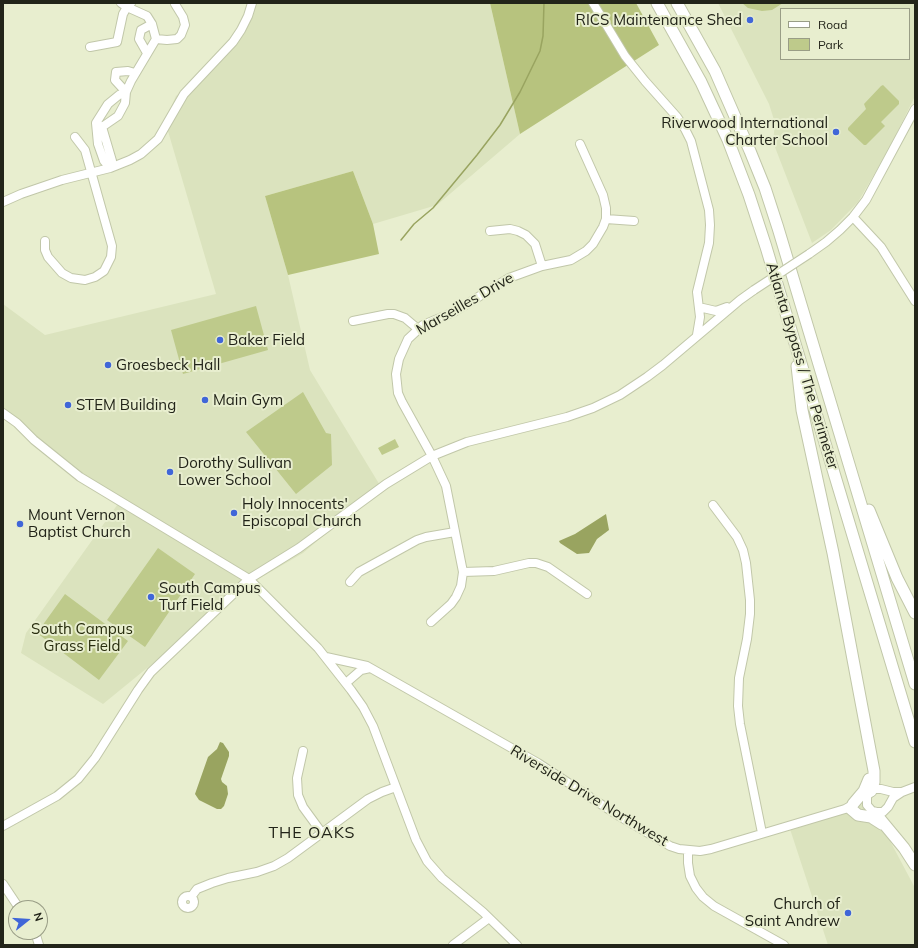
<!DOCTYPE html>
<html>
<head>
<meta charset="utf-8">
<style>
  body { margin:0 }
  #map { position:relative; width:918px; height:948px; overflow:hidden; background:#e8eecf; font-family:Mulish,sans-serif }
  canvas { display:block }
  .frame { position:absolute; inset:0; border:4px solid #222419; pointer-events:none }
  .legend { position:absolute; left:780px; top:8px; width:130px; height:52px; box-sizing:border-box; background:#e8eecf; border:1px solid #999d86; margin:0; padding:5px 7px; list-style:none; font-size:12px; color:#222419 }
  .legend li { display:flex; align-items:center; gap:8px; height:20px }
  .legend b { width:20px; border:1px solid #999d86 }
  .north { position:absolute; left:8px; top:900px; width:40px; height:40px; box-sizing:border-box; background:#e8eecf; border:1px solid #999d86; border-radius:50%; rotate:73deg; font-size:11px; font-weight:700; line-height:16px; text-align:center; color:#222419 }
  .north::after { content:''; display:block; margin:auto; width:14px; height:18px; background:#4066d8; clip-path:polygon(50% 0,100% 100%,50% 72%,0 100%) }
</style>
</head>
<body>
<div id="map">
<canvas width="918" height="948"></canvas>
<div class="frame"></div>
<ul class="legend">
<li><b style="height:5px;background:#fff"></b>Road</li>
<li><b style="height:11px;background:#beca8b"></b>Park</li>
</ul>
<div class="north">N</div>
</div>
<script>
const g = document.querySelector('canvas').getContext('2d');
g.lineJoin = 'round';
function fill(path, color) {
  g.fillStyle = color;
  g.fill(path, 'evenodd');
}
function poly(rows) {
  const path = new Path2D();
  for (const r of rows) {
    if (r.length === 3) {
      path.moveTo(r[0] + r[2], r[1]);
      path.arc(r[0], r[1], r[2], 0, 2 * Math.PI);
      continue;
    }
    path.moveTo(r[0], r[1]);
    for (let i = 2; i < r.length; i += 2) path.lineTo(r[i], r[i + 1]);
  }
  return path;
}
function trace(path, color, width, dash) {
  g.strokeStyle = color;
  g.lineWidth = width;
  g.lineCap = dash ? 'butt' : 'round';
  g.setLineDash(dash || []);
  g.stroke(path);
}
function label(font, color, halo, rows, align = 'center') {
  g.font = font + ' Mulish,sans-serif';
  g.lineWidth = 4;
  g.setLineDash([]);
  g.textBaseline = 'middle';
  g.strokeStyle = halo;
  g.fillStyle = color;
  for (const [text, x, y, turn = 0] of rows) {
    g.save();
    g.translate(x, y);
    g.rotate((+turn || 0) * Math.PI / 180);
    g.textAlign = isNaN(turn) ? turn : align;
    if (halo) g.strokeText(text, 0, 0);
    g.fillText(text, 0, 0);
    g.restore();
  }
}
const built = poly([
  [253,3,490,3,520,134,437,205,373,224,353,171,265,196,288,275,310,370,381,487,303,553,250,584,103,704,21,653,26,633,120,501,101,490,3,409,3,304,45,335,216,294,165,121,176,96,218,63],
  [718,3,915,3,915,96,890,147,858,202,831,230,812,243,773,142,775,123,769,104],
  [781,9,909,9,909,59,781,59],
  [866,803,871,805,915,888,915,945,828,945,790,829]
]);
const green = poly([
  [742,3,783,3,772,10,762,11,748,8],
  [883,85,899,101,899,104,881,122,885,126,866,145,864,145,848,130,848,128,866,109,864,104,881,86],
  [256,306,268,350,183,374,171,330],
  [303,392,326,433,331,434,332,465,296,494,246,432],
  [395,439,399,447,382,455,378,448],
  [158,548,195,574,145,647,107,620],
  [65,594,128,641,99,680,37,633]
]);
const forest = poly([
  [490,3,636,3,659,45,520,134],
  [353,171,373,224,379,254,288,275,265,196]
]);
const water = poly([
  [606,514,609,530,597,539,589,553,577,554,560,543,559,541,575,534],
  [220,742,223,743,229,752,229,756,221,779,222,782,227,786,228,794,224,806,221,809,217,809,199,800,195,794,208,757,217,749]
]);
const stream = poly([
  [401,240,414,224,433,208,477,155,500,125,520,92,540,51,543,36,544,3]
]);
const minor = poly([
  [593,3,625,56,645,81,677,117,685,129,691,141,709,210,710,225,709,243,697,292,700,317,697,335],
  [156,39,167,40,177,39,181,35,185,25,183,17,175,4],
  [90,47,117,42,123,14,127,7,121,3],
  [147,53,139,39,141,30,152,24],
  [126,92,115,80,116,72,128,71,135,73],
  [99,125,102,127,112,161,110,168],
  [102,127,118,116,125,103,126,92,131,81,156,39,152,24,147,16,127,7,131,3],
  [110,168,104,161,98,144,96,123,108,104,119,95,126,92],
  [3,202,21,194,62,180,110,168,130,160,141,154,158,139,184,94,233,42,241,30,248,16,252,3],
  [853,217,881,247,915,301],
  [606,219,634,221],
  [490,231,510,229,518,231,526,235,535,244,542,266],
  [45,241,45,250,48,257,62,273,71,278,85,280,95,277,104,271,111,257,112,246,85,150,75,137],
  [809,254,826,242,840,230,853,217,866,200,915,109],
  [703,308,716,311,727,307],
  [353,321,388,314,394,314,405,318,418,329],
  [3,413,17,423,34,440,80,477,249,579,318,648,351,690,363,707,373,726,416,840,427,861,442,878,483,912,517,945],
  [713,505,737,537,743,550,746,563,750,600,750,614,747,639,739,678,738,706,740,724,762,833],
  [463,572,494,571,529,563,536,563,548,567,587,594],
  [350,582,359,572,417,540,426,537,455,532],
  [431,622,451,604,456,597,461,586,463,572,446,486,432,456,402,402,398,393,396,374,399,359,408,339,423,325,454,312,509,278,542,266,571,260,586,251,593,244,603,227,606,219,606,208,603,195,580,144],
  [326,657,367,666,538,763,619,816,670,846,679,849,700,851,711,849,845,809,854,804],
  [346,683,361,670,370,668],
  [303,751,297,778,298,795,303,807,322,833],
  [902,792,893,798,888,807,883,812,873,812,867,805,867,796,874,789,881,789,893,792,902,792,915,787],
  [3,826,57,796,78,779,95,758,138,690,151,672,249,579,299,548,386,484,432,456,467,442,567,417,593,408,620,395,647,377,663,365,740,300,754,290],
  [688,851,688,863,690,876,696,888,703,897,714,906,784,945],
  [3,884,19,908],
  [188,902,6],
  [191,897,197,889,212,883,228,878,257,872,274,866,288,858,368,799,382,792,396,787],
  [35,932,39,945],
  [453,945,489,918]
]);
const highway = poly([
  [657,3,701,82,728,140,749,195,766,247,915,742],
  [677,3,715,71,750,151,765,188,778,228,915,684],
  [797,366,802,410,833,553,874,771,874,782,871,791],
  [869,510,897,578,915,613],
  [853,804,864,791,869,779],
  [851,809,858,815,871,817,882,824],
  [875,813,904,848,915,865]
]);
const minorBridge = poly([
  [754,290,809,254]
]);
const markers = [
  [750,20,4,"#4066d8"],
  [836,132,4,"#4066d8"],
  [220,340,4,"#4066d8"],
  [108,365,4,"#4066d8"],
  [205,400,4,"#4066d8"],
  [68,405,4,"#4066d8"],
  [170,472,4,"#4066d8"],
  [234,513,4,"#4066d8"],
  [20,524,4,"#4066d8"],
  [151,597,4,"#4066d8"],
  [848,913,4,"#4066d8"]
];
const poiNames = [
  ["RICS Maintenance Shed",742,20,"right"],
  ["Riverwood International",828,123,"right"],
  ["Charter School",828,140,"right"],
  ["Baker Field",228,340],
  ["Groesbeck Hall",116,365],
  ["Main Gym",213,400],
  ["STEM Building",76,405],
  ["Dorothy Sullivan",178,463],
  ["Lower School",178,480],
  ["Holy Innocents'",242,504],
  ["Episcopal Church",242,521],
  ["Mount Vernon",28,515],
  ["Baptist Church",28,532],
  ["South Campus",159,588],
  ["Turf Field",159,605],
  ["Church of",840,904,"right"],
  ["Saint Andrew",840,921,"right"]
];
const streetNames = [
  ["Marseilles Drive",465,304,-30],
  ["Atlanta Bypass / The Perimeter",802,366,73],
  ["Riverside Drive Northwest",589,796,31]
];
const parkNames = [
  ["South Campus",82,629],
  ["Grass Field",82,646]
];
const neighbourhoodNames = [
  ["THE OAKS",312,833]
];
fill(built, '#dbe3be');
fill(green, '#beca8b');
fill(forest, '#b7c37e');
fill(water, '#99a460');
trace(stream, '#99a460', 1.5);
trace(minor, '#c1c7a9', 10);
trace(highway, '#c1c7a9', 13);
trace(minor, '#fff', 8);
trace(highway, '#fff', 11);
trace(minorBridge, '#c1c7a9', 10, []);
trace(minorBridge, '#fff', 8);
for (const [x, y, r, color] of markers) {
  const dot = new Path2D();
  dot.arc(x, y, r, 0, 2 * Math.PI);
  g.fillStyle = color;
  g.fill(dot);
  trace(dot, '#e8eecf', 1.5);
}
label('15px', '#222419', '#e8eecf', poiNames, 'left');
label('15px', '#222419', '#e8eecf', streetNames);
label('15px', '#282d0e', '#e8eecf', parkNames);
g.letterSpacing = '1px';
label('16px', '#222419', '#e8eecf', neighbourhoodNames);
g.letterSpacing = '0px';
</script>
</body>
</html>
